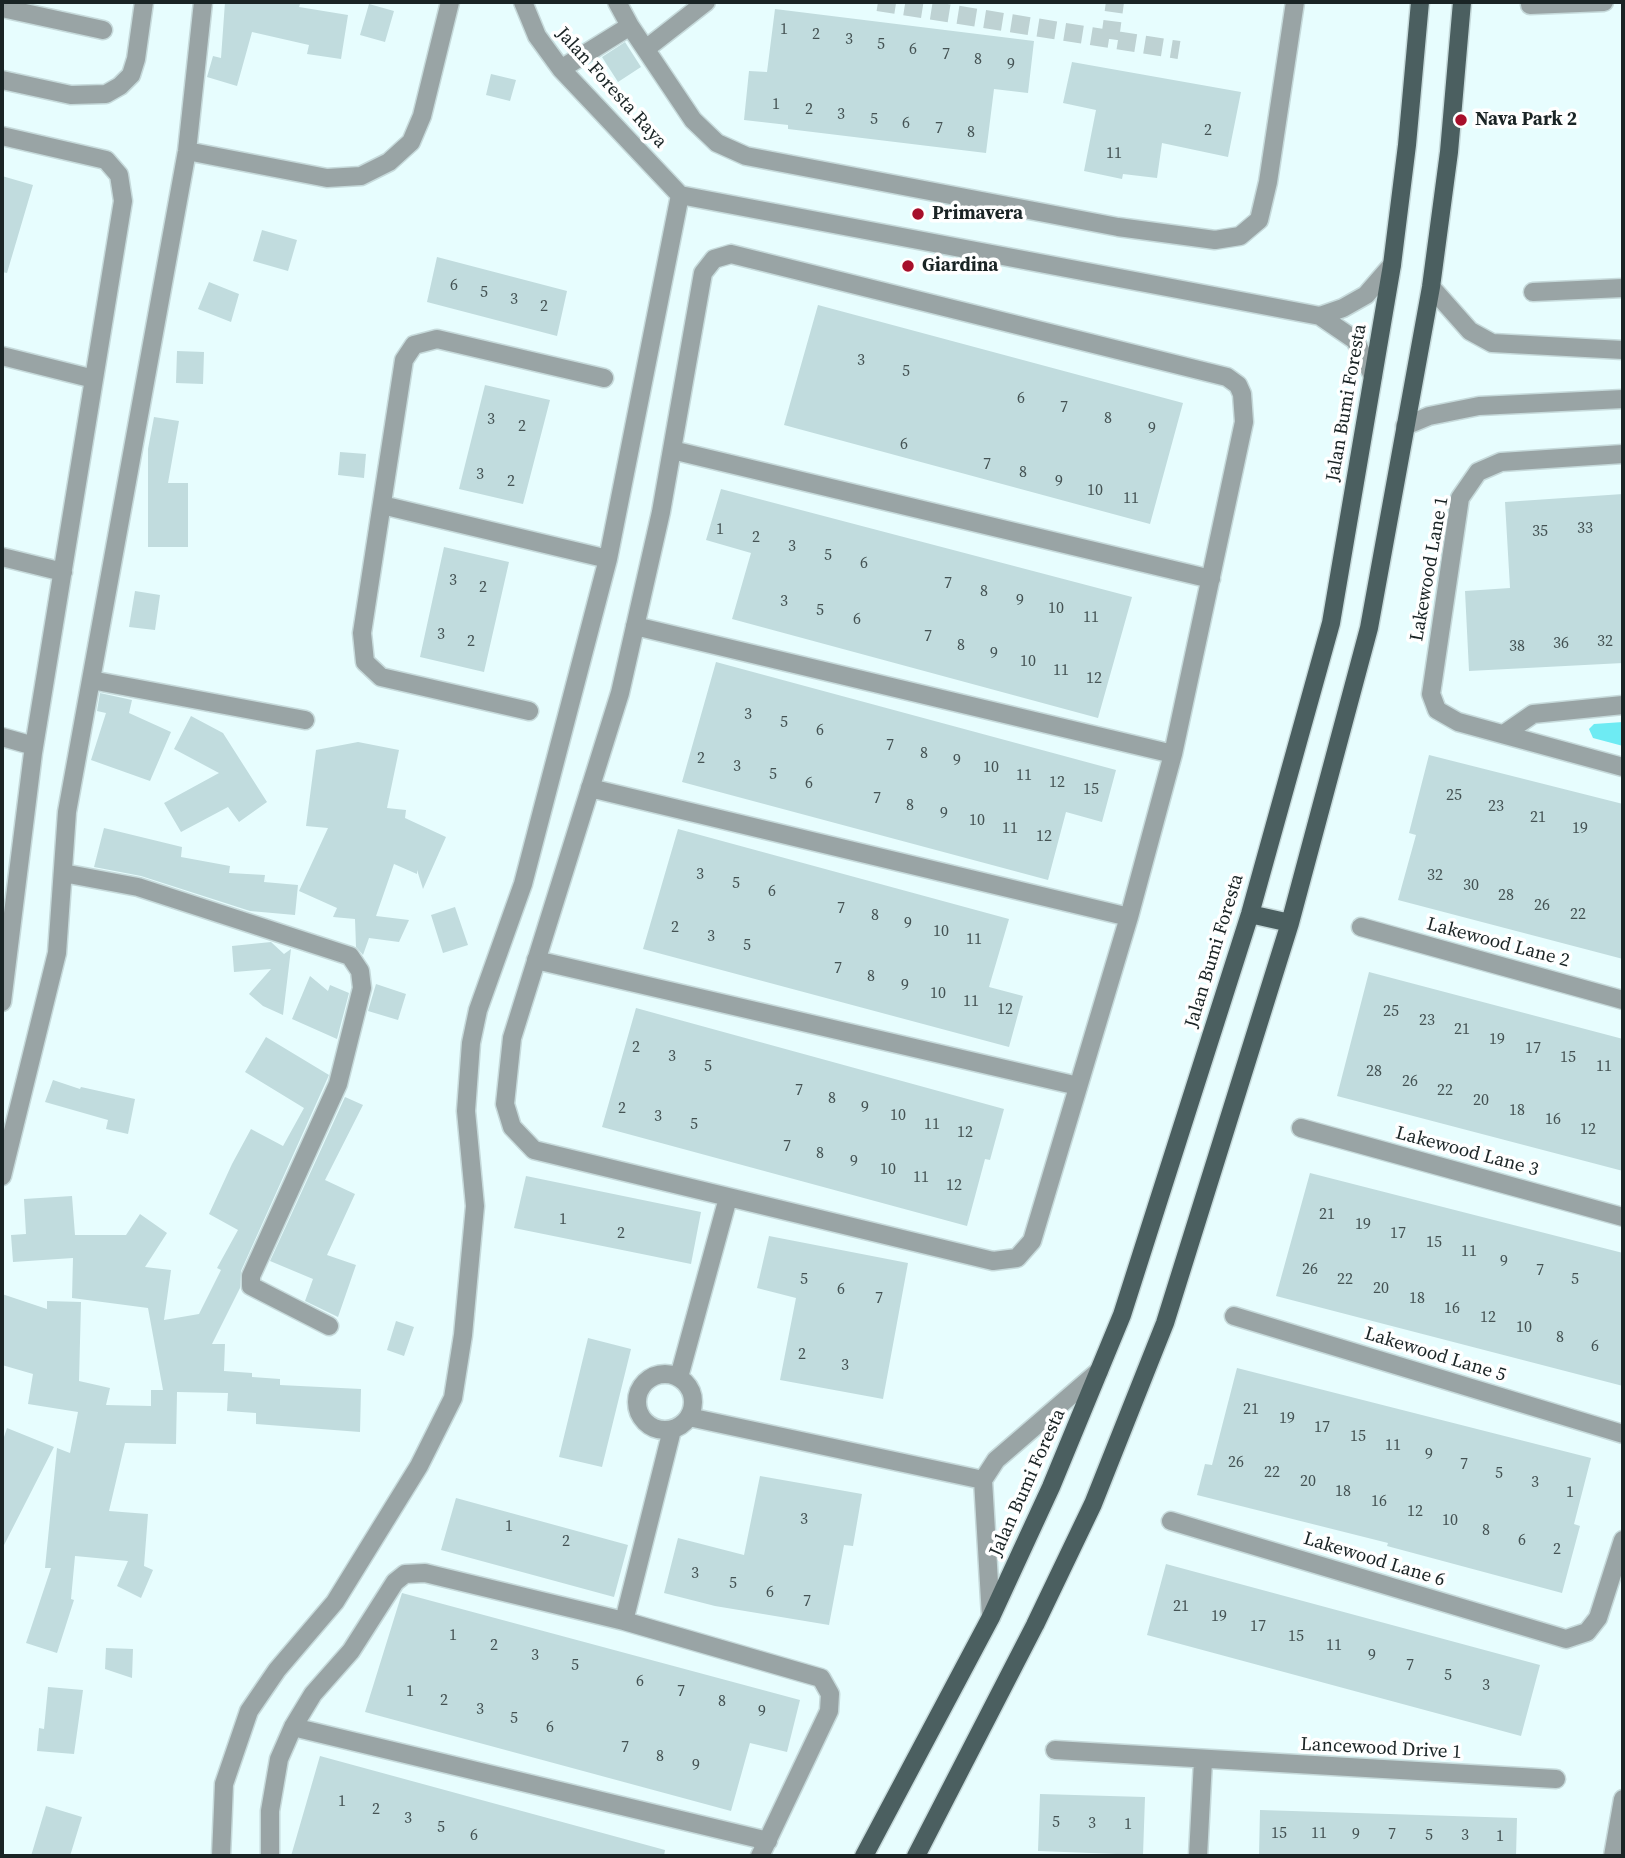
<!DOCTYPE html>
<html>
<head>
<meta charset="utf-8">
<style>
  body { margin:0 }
  #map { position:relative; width:1625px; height:1858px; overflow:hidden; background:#e7fdfe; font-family:"Source Serif 4",serif }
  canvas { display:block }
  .frame { position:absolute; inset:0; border:4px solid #1a2425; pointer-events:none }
</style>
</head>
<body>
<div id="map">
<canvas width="1625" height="1858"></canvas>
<div class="frame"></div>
</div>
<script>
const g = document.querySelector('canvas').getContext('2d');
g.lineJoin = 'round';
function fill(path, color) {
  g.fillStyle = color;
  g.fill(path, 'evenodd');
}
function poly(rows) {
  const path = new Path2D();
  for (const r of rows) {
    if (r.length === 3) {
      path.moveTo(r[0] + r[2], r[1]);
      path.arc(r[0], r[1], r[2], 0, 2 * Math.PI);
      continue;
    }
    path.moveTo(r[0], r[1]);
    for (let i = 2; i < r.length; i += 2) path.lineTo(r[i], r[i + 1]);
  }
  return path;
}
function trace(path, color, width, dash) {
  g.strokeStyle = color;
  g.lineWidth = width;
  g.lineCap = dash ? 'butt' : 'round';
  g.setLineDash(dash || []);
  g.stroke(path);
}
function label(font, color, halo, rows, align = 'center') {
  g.font = font + ' "Source Serif 4",serif';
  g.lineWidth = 7;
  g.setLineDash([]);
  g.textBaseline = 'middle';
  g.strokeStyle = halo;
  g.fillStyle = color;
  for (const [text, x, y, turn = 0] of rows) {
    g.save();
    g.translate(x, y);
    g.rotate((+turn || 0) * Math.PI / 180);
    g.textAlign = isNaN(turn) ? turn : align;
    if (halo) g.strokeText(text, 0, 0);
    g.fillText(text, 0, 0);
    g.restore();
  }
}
const green = poly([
  [1623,722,1623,746,1593,738,1589,729,1594,724]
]);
const building = poly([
  [225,2,289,2,300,4,299,7,348,15,341,59,307,54,309,45,252,32,237,86,207,77,213,56,221,58],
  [369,4,394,11,385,42,360,35],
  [775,9,1034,41,1028,93,994,89,986,153,788,129,788,125,744,120,749,71,767,72],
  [625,42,641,67,618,82,602,57],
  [1072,62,1241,92,1228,157,1162,143,1157,178,1123,174,1122,179,1084,171,1096,110,1063,103],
  [491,74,516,80,510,101,486,95],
  [2,176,33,185,7,273,2,272],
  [262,230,297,240,288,271,253,261],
  [437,257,567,291,557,336,427,302],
  [209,282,239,294,231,322,198,309],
  [818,305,1183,403,1150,524,784,425],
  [177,351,204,352,203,384,176,383],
  [485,385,550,400,523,504,459,489],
  [154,417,179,421,168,483,188,483,188,547,148,547,148,449],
  [340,452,366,454,364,478,338,475],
  [721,489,1132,597,1098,718,732,619,751,553,706,540],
  [1623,494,1623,663,1469,671,1465,591,1510,588,1505,502],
  [444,547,509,562,484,672,420,657],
  [135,591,160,595,155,630,129,627],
  [716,662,1116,770,1102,822,1066,812,1048,880,682,782],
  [100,693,132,700,129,713,171,732,150,781,91,760,106,713,97,711],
  [191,716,223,733,267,802,239,822,228,807,181,832,164,803,219,773,174,749],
  [358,742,399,750,387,808,406,810,405,818,446,837,423,889,417,870,417,874,394,864,376,916,409,920,399,942,369,938,363,955,356,947,355,919,333,917,337,908,299,891,328,828,306,826,316,750],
  [1429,755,1623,804,1623,959,1398,900,1416,835,1409,833],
  [104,828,182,847,181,857,230,866,229,873,265,875,264,882,298,885,295,915,250,911,141,876,94,867],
  [678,829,1009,919,989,987,1023,996,1009,1047,643,949],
  [455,907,468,945,443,953,431,915],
  [271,942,284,954,291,949,283,1015,263,1006,249,994,271,969,234,972,232,946],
  [1369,972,1623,1039,1623,1171,1337,1096],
  [310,976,328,991,330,985,349,993,337,1039,292,1019],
  [376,984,406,994,398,1020,368,1011],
  [636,1008,1004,1109,990,1160,985,1159,967,1226,602,1127],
  [266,1037,329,1075,241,1271,240,1288,212,1344,225,1344,224,1371,252,1373,252,1377,280,1379,280,1385,361,1389,360,1432,256,1424,256,1413,227,1411,228,1393,177,1392,176,1444,125,1443,109,1511,148,1514,144,1566,153,1570,141,1598,117,1586,128,1561,75,1556,71,1599,74,1600,57,1653,26,1643,51,1568,45,1568,57,1448,70,1453,78,1412,28,1404,33,1374,2,1365,2,1294,47,1309,47,1301,81,1302,79,1381,110,1388,106,1405,151,1406,151,1390,163,1390,148,1308,72,1298,73,1258,13,1262,11,1235,26,1234,24,1199,72,1196,75,1235,126,1235,140,1214,167,1233,145,1267,171,1270,164,1320,199,1314,221,1270,217,1268,238,1230,209,1214,232,1164,251,1129,283,1146,304,1108,245,1072],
  [53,1080,80,1089,81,1087,135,1099,128,1134,106,1129,108,1120,45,1102],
  [345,1097,363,1105,325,1180,355,1194,327,1255,356,1265,338,1317,305,1301,313,1279,270,1261],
  [1310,1173,1623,1253,1623,1386,1276,1296],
  [526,1176,701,1212,691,1264,514,1228],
  [769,1236,908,1263,883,1399,780,1380,796,1298,757,1288],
  [396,1321,414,1327,404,1356,387,1350],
  [588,1338,631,1349,602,1467,559,1457],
  [1237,1368,1591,1458,1574,1524,1580,1526,1562,1593,1387,1546,1388,1543,1197,1495,1205,1464,1212,1465],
  [7,1428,54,1447,2,1549,2,1443],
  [760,1476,862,1494,853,1546,844,1545,829,1625,715,1606,664,1593,678,1538,744,1555],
  [456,1498,628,1545,614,1597,441,1550],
  [1166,1564,1540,1665,1521,1736,1147,1635],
  [402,1593,800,1700,787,1752,750,1743,731,1811,365,1712],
  [106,1648,133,1649,132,1678,105,1669],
  [48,1687,83,1690,74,1754,37,1751,39,1728,44,1729],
  [320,1756,665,1850,664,1856,291,1856],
  [1040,1794,1145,1797,1143,1855,1038,1851],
  [46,1806,82,1817,70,1856,31,1856],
  [1260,1810,1517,1818,1516,1856,1259,1856]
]);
const minorTunnel = poly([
  [878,2,1179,50],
  [1110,39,1115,2]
]);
const minor = poly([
  [523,2,537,36,561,69,680,195],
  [1530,5,1604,2],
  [2,8,103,30],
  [630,26,693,120,717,143,746,156,1118,227,1215,240,1240,236,1259,220,1268,182,1295,2],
  [647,48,706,2],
  [561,69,630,26,617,2],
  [2,80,71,95,106,94,120,86,131,75,136,59,144,2],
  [2,136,106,160,119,175,123,201,33,753,2,1002],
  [187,151,327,178,361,176,389,162,411,142,422,116,450,2],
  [680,195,1320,316,1355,340,1373,376],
  [731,254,1227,377,1238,385,1242,394,1244,422,1173,754,1129,917,1032,1241,1017,1258,993,1261,534,1150,512,1127,505,1104,512,1038,620,693,661,512,703,273,714,259,731,254],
  [1431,287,1470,331,1492,343,1623,350],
  [1533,292,1623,288],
  [1320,316,1343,308,1366,295,1392,265],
  [2,356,94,379],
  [1405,426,1429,416,1479,406,1623,399],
  [672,450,1211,579],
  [1623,454,1501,462,1478,472,1460,498,1431,694,1437,710,1458,722,1623,767],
  [382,505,608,559],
  [2,557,63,572],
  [635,626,1173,754],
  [91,680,305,720],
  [529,711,381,677,365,662,362,633,404,360,414,345,437,339,604,378],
  [1504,734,1533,714,1623,705],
  [2,737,34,746],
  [590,788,1129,917],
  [63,873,138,887,350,956,360,971,362,988,338,1084,251,1276,251,1286,329,1326],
  [1361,927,1623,1000],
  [536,960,1078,1086],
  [1301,1128,1623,1217],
  [2,1176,57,953,67,812,187,151,203,2],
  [1234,1316,1623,1434],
  [665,1402,28],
  [679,1377,728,1198],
  [689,1417,983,1480],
  [1171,1521,1566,1639,1587,1632,1598,1618,1623,1540],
  [991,1617,983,1480,996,1460,1099,1371],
  [624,1621,672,1430],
  [293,1727,768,1841],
  [1055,1750,1556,1779],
  [221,1856,224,1784,249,1711,277,1670,335,1602,419,1466,453,1398,463,1335,475,1206,466,1111,471,1043,478,1010,523,884,608,559,680,195],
  [270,1856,270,1811,279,1759,293,1727,313,1694,351,1651,395,1582,405,1574,425,1573,624,1621,821,1678,830,1694,829,1711,760,1856],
  [1198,1856,1203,1761],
  [1613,1856,1623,1799]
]);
const major = poly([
  [1250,914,1290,923],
  [864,1856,991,1617,1051,1487,1122,1315,1250,914,1331,623,1392,265,1407,145,1420,2],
  [916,1856,1035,1625,1093,1504,1165,1323,1290,923,1369,628,1431,287,1449,152,1462,2]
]);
const markers = [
  [1461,120,7,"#a70f2b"],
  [918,214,7,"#a70f2b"],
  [908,266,7,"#a70f2b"]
];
const numberNames = [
  ["1",784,30],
  ["2",816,35],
  ["3",849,40],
  ["5",881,45],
  ["6",913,50],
  ["7",946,55],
  ["8",978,60],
  ["9",1011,65],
  ["1",776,105],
  ["2",809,110],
  ["3",841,115],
  ["5",874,120],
  ["6",906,124],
  ["7",939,129],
  ["2",1208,131],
  ["8",971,133],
  ["11",1114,154],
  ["6",454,286],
  ["5",484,293],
  ["3",514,300],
  ["2",544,307],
  ["3",861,361],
  ["5",906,372],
  ["6",1021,399],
  ["7",1064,408],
  ["8",1108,419],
  ["3",491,420],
  ["2",522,427],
  ["9",1152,429],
  ["6",904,445],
  ["7",987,465],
  ["8",1023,473],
  ["3",480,475],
  ["2",511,482],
  ["9",1059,482],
  ["10",1095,491],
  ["11",1131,499],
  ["33",1585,529],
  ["1",720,530],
  ["35",1540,532],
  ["2",756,538],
  ["3",792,547],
  ["5",828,556],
  ["6",864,564],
  ["3",453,581],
  ["7",948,584],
  ["2",483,588],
  ["8",984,592],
  ["9",1020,601],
  ["3",784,602],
  ["10",1056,609],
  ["5",820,611],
  ["11",1091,618],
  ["6",857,620],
  ["3",441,635],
  ["7",928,637],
  ["2",471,642],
  ["32",1605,642],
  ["36",1561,644],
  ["8",961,646],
  ["38",1517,647],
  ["9",994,654],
  ["10",1028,662],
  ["11",1061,671],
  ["12",1094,679],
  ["3",748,715],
  ["5",784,723],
  ["6",820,731],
  ["7",890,746],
  ["8",924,754],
  ["2",701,759],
  ["9",957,761],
  ["3",737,767],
  ["10",991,768],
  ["5",773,775],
  ["11",1024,776],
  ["12",1057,783],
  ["6",809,784],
  ["15",1091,790],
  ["25",1454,796],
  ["7",877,799],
  ["8",910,806],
  ["23",1496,807],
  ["9",944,814],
  ["21",1538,818],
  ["10",977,821],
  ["11",1010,829],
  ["19",1580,829],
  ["12",1044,837],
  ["3",700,875],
  ["32",1435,876],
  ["5",736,884],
  ["30",1471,886],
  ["6",772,892],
  ["28",1506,896],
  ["26",1542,906],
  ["7",841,909],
  ["22",1578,915],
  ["8",875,916],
  ["9",908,924],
  ["2",675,928],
  ["10",941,932],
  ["3",711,937],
  ["11",974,940],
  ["5",747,946],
  ["7",838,969],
  ["8",871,977],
  ["9",905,986],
  ["10",938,994],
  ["11",971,1002],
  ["12",1005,1010],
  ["25",1391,1012],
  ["23",1427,1021],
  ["21",1462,1030],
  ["19",1497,1040],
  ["2",636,1048],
  ["17",1533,1049],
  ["3",672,1057],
  ["15",1568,1058],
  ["5",708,1067],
  ["11",1604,1067],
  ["28",1374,1072],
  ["26",1410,1082],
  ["7",799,1091],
  ["22",1445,1091],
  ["8",832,1099],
  ["20",1481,1101],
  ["9",865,1108],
  ["2",622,1109],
  ["18",1517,1111],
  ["10",898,1116],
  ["3",658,1117],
  ["16",1553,1120],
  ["5",694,1125],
  ["11",932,1125],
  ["12",1588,1130],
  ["12",965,1133],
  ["7",787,1147],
  ["8",820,1154],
  ["9",854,1162],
  ["10",888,1170],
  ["11",921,1178],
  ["12",954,1186],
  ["21",1327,1215],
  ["1",563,1220],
  ["19",1363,1225],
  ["2",621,1234],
  ["17",1398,1234],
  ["15",1434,1243],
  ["11",1469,1252],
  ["9",1504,1262],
  ["26",1310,1270],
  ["7",1540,1271],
  ["5",804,1280],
  ["22",1345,1280],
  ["5",1575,1280],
  ["20",1381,1289],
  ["6",841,1290],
  ["7",879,1299],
  ["18",1417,1299],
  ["16",1452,1309],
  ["12",1488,1318],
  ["10",1524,1328],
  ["8",1560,1338],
  ["6",1595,1347],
  ["2",802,1355],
  ["3",845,1366],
  ["21",1251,1410],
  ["19",1287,1419],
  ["17",1322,1428],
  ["15",1358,1437],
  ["11",1393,1446],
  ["9",1429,1455],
  ["26",1236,1463],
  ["7",1464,1465],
  ["22",1272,1473],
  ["5",1499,1474],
  ["20",1308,1482],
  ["3",1535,1483],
  ["18",1343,1492],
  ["1",1570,1493],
  ["16",1379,1502],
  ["12",1415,1512],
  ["3",804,1520],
  ["10",1450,1521],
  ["1",509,1527],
  ["8",1486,1531],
  ["6",1522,1541],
  ["2",566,1542],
  ["2",1557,1550],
  ["3",695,1574],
  ["5",733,1584],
  ["6",770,1593],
  ["7",807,1602],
  ["21",1181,1607],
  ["19",1219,1617],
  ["17",1258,1627],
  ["1",453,1636],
  ["15",1296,1637],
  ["2",494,1646],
  ["11",1334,1646],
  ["3",535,1656],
  ["9",1372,1656],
  ["5",575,1666],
  ["7",1410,1666],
  ["5",1448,1676],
  ["6",640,1682],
  ["3",1486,1686],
  ["1",410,1692],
  ["7",681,1692],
  ["2",444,1701],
  ["8",722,1702],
  ["3",480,1710],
  ["9",762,1712],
  ["5",514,1719],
  ["6",550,1728],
  ["7",625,1748],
  ["8",660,1757],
  ["9",696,1766],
  ["1",342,1802],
  ["2",376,1810],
  ["3",408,1819],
  ["5",1056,1823],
  ["3",1092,1824],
  ["1",1128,1825],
  ["5",441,1828],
  ["15",1279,1834],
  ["11",1319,1834],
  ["9",1356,1835],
  ["7",1392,1835],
  ["6",474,1836],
  ["5",1429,1836],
  ["3",1465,1836],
  ["1",1500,1837]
];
const streetNames = [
  ["Jalan Foresta Raya",611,88,48],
  ["Jalan Bumi Foresta",1347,403,-80],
  ["Lakewood Lane 1",1430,569,-80],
  ["Lakewood Lane 2",1498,943,15],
  ["Jalan Bumi Foresta",1215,951,-73],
  ["Lakewood Lane 3",1467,1152,15],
  ["Lakewood Lane 5",1435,1355,17],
  ["Jalan Bumi Foresta",1028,1483,-66],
  ["Lakewood Lane 6",1374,1560,17],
  ["Lancewood Drive 1",1381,1749,3]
];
const poiNames = [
  ["Nava Park 2",1475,120],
  ["Primavera",932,214],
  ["Giardina",922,266]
];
fill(green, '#6eebf3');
fill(building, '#c1dcde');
trace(minorTunnel, '#bed2d3', 18, [18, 9]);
trace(minor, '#c6dadb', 21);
trace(major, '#c6dadb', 21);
trace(minor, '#99a4a5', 18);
trace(major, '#4b5f60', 18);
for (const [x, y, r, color] of markers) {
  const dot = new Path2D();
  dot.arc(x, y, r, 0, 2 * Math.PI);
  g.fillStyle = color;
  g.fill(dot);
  trace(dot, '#fff', 2.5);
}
label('16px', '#445253', null, numberNames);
label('19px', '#1a2425', '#fff', streetNames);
label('bold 19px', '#1a2425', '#fff', poiNames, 'left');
</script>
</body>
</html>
